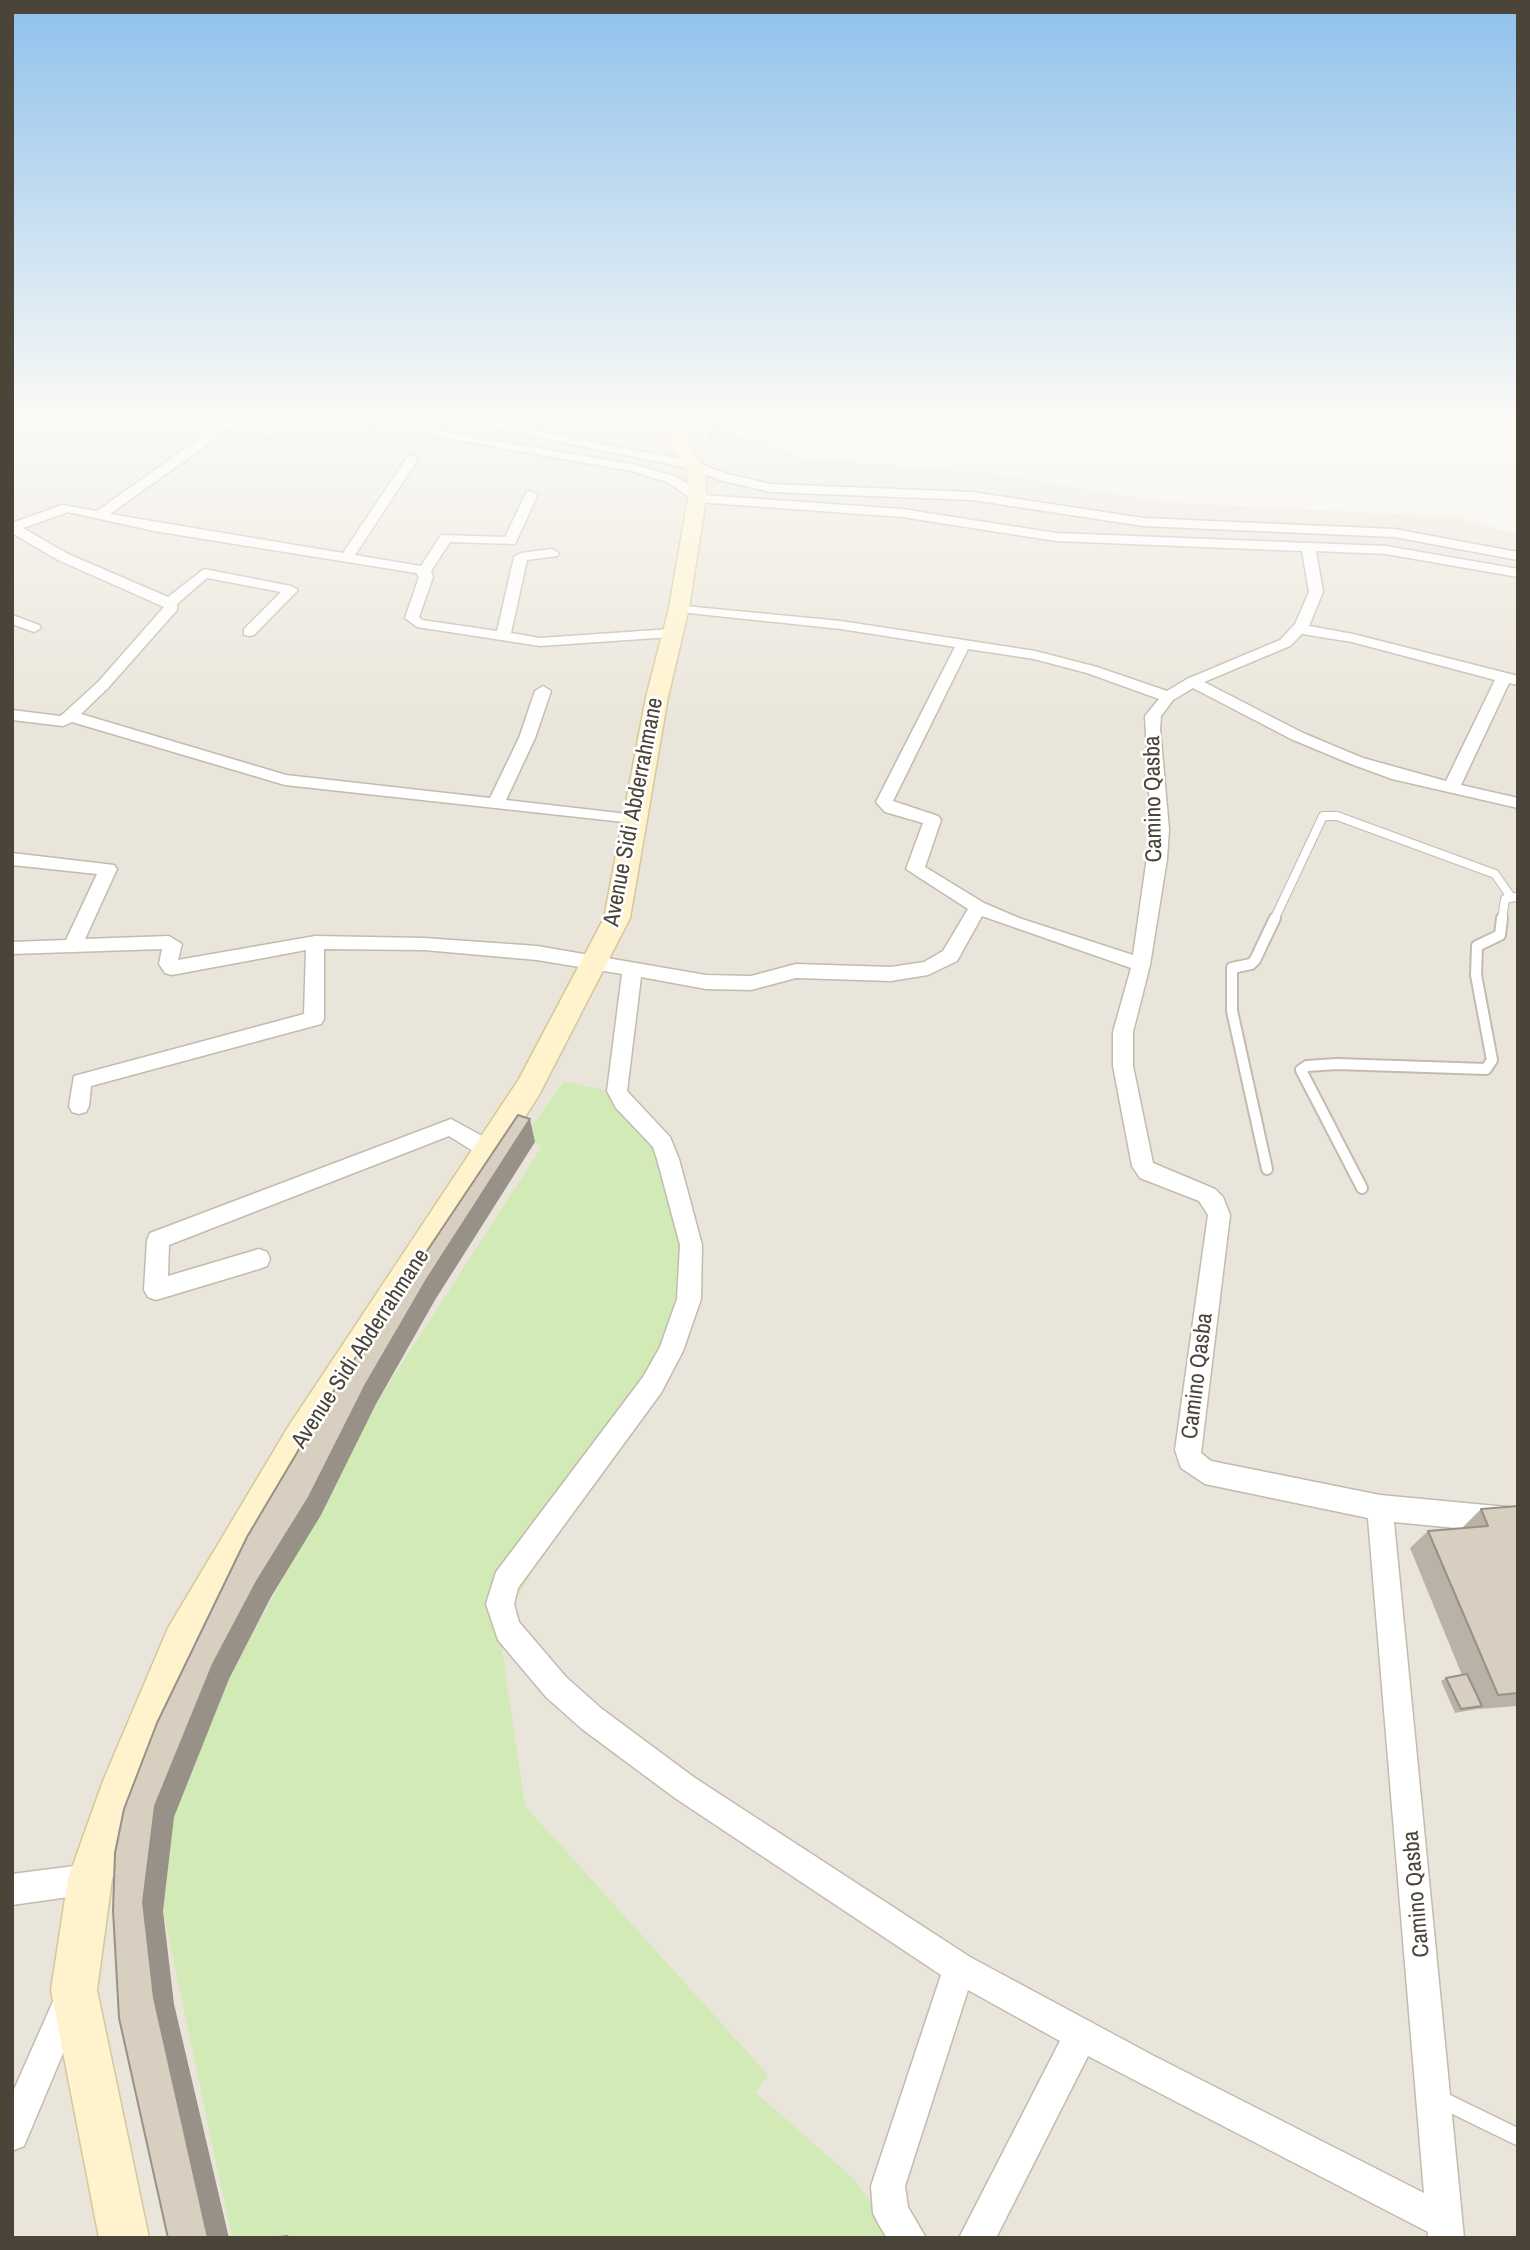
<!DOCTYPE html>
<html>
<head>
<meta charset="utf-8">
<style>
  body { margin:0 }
  #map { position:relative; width:1530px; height:2250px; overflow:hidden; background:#f6f3ec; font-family:"Archivo Narrow",sans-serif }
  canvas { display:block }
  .frame { position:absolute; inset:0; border:14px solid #4b4439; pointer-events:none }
</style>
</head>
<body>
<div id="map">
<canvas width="1530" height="2250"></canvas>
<div class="frame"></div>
</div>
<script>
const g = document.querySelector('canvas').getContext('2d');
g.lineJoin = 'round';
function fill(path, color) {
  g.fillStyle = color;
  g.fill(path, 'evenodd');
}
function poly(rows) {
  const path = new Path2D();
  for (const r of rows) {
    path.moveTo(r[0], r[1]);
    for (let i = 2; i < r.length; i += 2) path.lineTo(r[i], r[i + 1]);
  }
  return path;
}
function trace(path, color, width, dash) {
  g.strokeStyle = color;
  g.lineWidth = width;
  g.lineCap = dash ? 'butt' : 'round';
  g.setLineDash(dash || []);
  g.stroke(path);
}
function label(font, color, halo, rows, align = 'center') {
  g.font = font + ' "Archivo Narrow",sans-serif';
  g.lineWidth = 5;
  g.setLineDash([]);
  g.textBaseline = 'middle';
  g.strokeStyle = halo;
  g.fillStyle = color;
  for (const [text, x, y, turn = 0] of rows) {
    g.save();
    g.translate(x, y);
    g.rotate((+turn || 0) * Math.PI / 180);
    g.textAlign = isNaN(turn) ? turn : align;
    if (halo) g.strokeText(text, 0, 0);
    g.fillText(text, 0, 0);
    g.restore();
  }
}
const residential = poly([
  [12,416,701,416,702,421,802,458,991,473,1164,502,1454,517,1518,534,1518,2238,12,2238]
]);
const green = poly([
  [564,1081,611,1092,658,1143,690,1240,662,1347,499,1629,525,1806,768,2075,755,2092,854,2179,897,2238,232,2238,163,1911,174,1817,229,1679,376,1404,542,1146,525,1136]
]);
const stream = poly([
  [708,443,720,416]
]);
const laneFar2 = poly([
  [1274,920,1323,816,1337,816,1495,874,1511,897],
  [1502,920,1505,899,1515,897]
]);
const laneFar1 = poly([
  [1267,1169,1232,1011,1232,968,1251,964,1255,960,1275,918],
  [1362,1188,1301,1070,1307,1066,1337,1064,1486,1069,1492,1060,1476,975,1477,946,1500,935,1502,918]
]);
const lane = poly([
  [1438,2098,1518,2137]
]);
const street = poly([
  [144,416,179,416,272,428,291,416,306,416,274,436,223,429,204,447,110,514,343,553,408,456,412,455,418,459,355,555,421,566,441,535,505,537,527,491,538,494,515,544,450,542,431,571,433,577,419,617,422,620,497,631,514,557,521,553,552,549,559,553,557,556,527,560,511,633,540,638,671,629,678,633,671,637,540,646,417,627,405,618,419,577,416,573,154,531,68,512,23,528,68,554,168,597,204,569,291,586,298,590,254,635,249,636,244,635,244,629,281,592,207,578,177,604,177,610,108,688,81,714,286,775,490,798,519,738,535,691,543,686,551,691,535,738,506,800,636,815,645,820,642,824,285,785,72,722,63,726,12,720,12,710,60,716,64,713,98,682,164,607,58,560,12,533,12,523,62,505,97,511,196,441,211,427,144,416],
  [322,416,350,416,632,464,675,476,704,495,902,509,1056,533,1386,546,1518,569,1518,577,1386,554,1316,551,1323,592,1309,626,1353,634,1518,676,1518,685,1509,683,1461,785,1518,798,1518,808,1392,779,1351,764,1291,739,1193,688,1173,700,1161,716,1160,729,1169,829,1167,859,1150,965,1133,1032,1133,1066,1153,1163,1215,1189,1223,1197,1230,1215,1201,1453,1211,1461,1380,1495,1518,1508,1518,1534,1394,1522,1464,2238,1428,2238,1428,2232,1088,2056,996,2238,959,2238,1060,2041,968,1990,905,2186,908,2207,926,2238,887,2238,879,2225,873,2213,871,2186,941,1975,675,1798,582,1729,546,1697,498,1640,486,1604,496,1572,643,1377,660,1347,677,1299,680,1245,657,1159,653,1147,616,1108,607,1091,622,974,537,960,424,950,324,949,324,1019,321,1024,91,1086,89,1106,86,1112,79,1114,72,1112,69,1106,74,1076,304,1014,306,950,172,975,165,973,159,964,162,949,12,954,12,942,66,940,97,874,12,865,12,853,114,865,117,869,85,939,169,936,182,944,178,960,315,936,424,938,537,946,706,975,751,976,796,964,891,967,924,962,943,951,968,909,906,869,923,823,885,812,876,802,955,647,841,629,679,612,674,611,674,605,841,621,1035,651,1097,667,1167,691,1187,679,1280,640,1295,624,1309,592,1302,551,1056,541,902,517,697,502,667,482,631,471,322,416],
  [1302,634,1352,642,1495,680,1446,781,1363,758,1303,733,1204,682,1290,646,1302,634],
  [968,649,1034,659,1087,673,1159,699,1145,716,1151,829,1133,955,1019,918,984,903,925,867,941,820,938,816,893,801,968,649],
  [982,916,1131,968,1113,1032,1113,1066,1132,1166,1140,1178,1199,1201,1208,1215,1175,1450,1181,1468,1205,1484,1368,1518,1424,2193,1154,2056,970,1957,695,1778,602,1709,566,1677,519,1622,514,1604,518,1588,661,1393,683,1351,701,1299,702,1245,679,1159,670,1137,627,1091,641,977,706,989,751,990,796,978,891,981,928,975,957,961,982,916],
  [434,416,459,416,696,462,727,474,771,484,972,492,1143,518,1394,529,1518,552,1518,560,1394,537,1143,526,972,500,771,492,719,480,693,469,434,416],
  [12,615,39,625,41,628,34,632,12,624,12,615],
  [451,1119,497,1144,500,1150,497,1156,489,1158,481,1156,449,1136,169,1245,168,1276,259,1249,267,1252,270,1259,267,1266,259,1269,156,1300,148,1297,144,1290,147,1240,150,1233,451,1119],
  [90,1864,101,1868,105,1879,101,1890,90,1894,12,1905,12,1874,90,1864],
  [69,1985,80,1990,85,2001,24,2146,12,2151,12,2094,58,1990,69,1985]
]);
const secondary = poly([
  [667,416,683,416,689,448,705,466,706,498,689,608,668,697,630,918,539,1095,314,1451,196,1655,145,1781,112,1879,97,1990,149,2238,99,2238,51,1990,68,1879,103,1781,168,1628,288,1427,519,1079,604,918,646,697,669,608,688,498,687,467,672,449,667,416]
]);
const wall = poly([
  [1518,1506,1518,1706,1477,1709,1455,1713,1441,1681,1446,1678,1462,1675,1410,1548,1428,1531,1462,1528,1481,1509]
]);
const shadedWall = poly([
  [530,1119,535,1142,435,1300,376,1404,321,1515,271,1597,229,1679,174,1817,163,1911,174,2004,229,2238,208,2238,154,1998,143,1902,155,1806,213,1664,257,1581,366,1384,427,1279],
  [288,2235,289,2238,280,2238,279,2236]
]);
const building = poly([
  [518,1115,530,1119,427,1279,366,1384,309,1497,257,1581,213,1664,155,1806,143,1902,154,1998,208,2238,168,2238,119,2018,113,1910,115,1853,124,1809,157,1723,247,1537,336,1387,518,1115],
  [1518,1506,1518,1693,1498,1695,1428,1531,1488,1526,1481,1509,1518,1506],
  [1467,1674,1482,1706,1461,1709,1446,1678,1467,1674]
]);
const streetNames = [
  ["Camino Qasba",1154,799,-91],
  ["Avenue Sidi Abderrahmane",634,812,-79],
  ["Avenue Sidi Abderrahmane",361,1349,-57],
  ["Camino Qasba",1198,1376,-83],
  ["Camino Qasba",1417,1894,-95]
];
fill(residential, '#eae5da');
fill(green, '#d2eab5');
trace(stream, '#a9d4f2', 4.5);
trace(laneFar2, '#c2bbae', 10);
trace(laneFar1, '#c2bbae', 14);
trace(lane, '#c2bbae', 19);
trace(street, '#c2bbae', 3);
trace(secondary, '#d6c79b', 3);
trace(laneFar2, '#fff', 8);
trace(laneFar1, '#fff', 10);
trace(lane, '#fff', 16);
fill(street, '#fff');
fill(secondary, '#fff3cd');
fill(wall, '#bab2a6');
fill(shadedWall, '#979187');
fill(building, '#d8cfc1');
trace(building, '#979187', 2);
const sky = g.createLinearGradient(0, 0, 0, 731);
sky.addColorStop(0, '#8fc1ec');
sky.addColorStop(0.57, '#fbfaf6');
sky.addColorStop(1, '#fbfaf600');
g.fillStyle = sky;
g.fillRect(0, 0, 1530, 731);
label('23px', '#4b4439', '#fff', streetNames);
</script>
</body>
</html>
